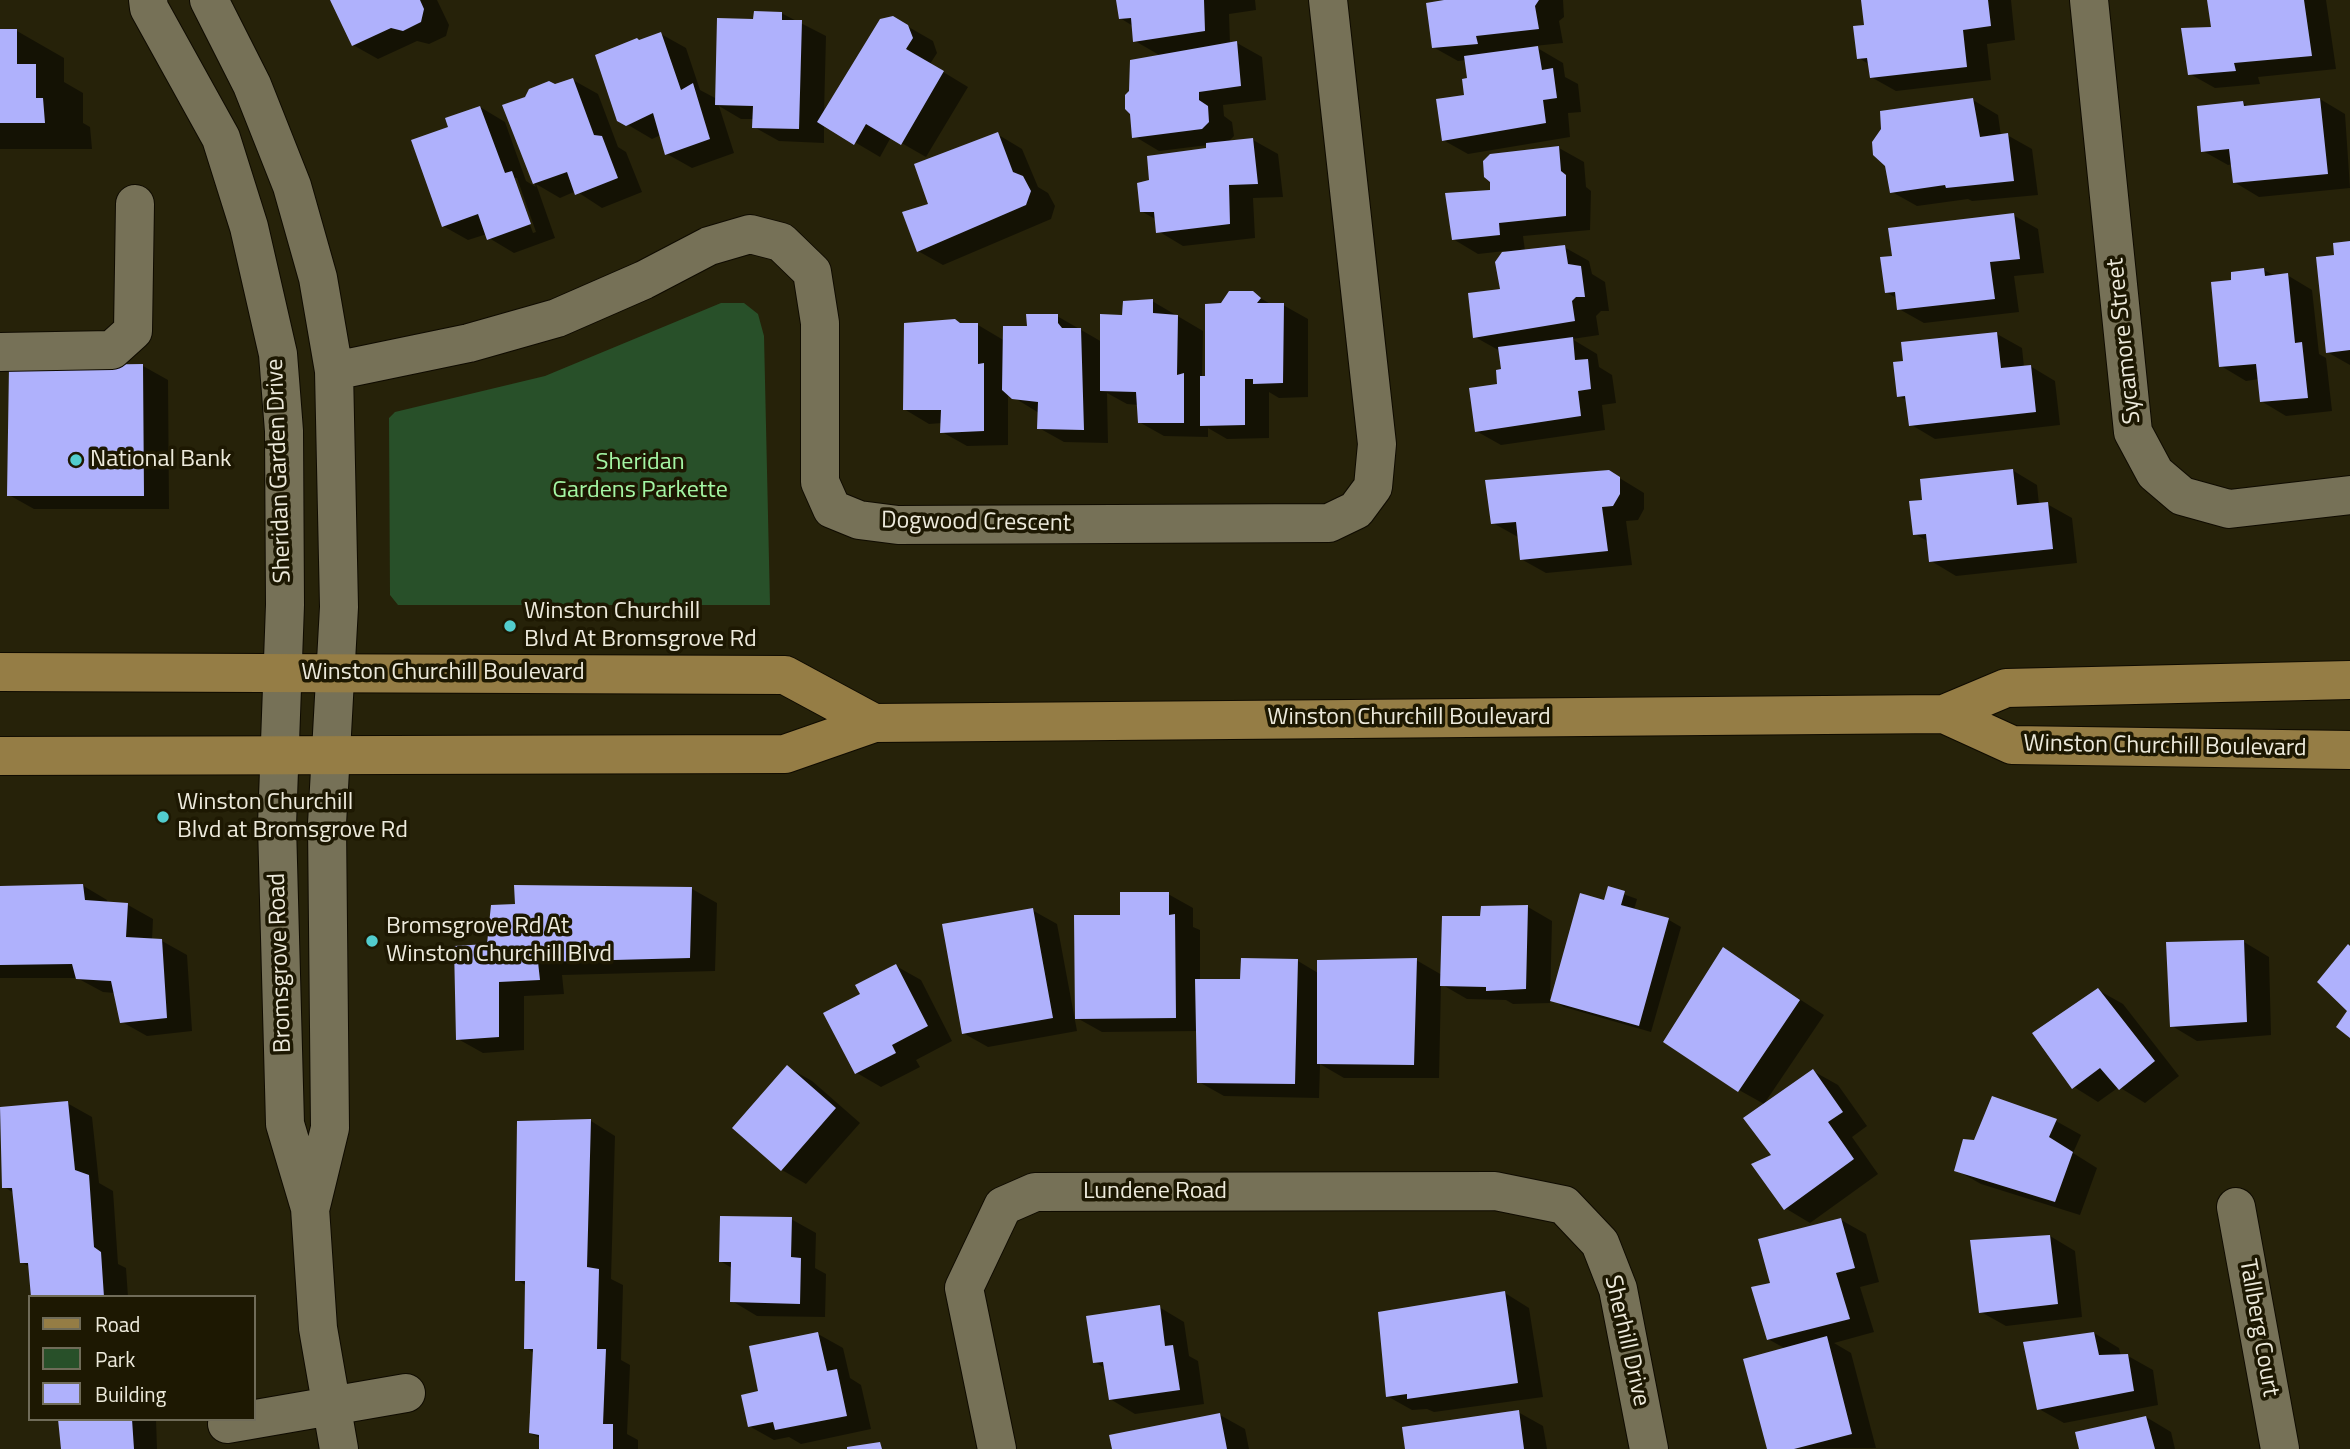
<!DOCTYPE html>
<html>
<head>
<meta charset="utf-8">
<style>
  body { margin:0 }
  #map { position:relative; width:2350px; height:1449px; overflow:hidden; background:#262209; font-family:"Titillium Web",sans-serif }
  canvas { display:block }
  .legend { position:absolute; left:28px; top:1295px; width:228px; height:126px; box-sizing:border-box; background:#1d1802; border:2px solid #706c59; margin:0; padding:9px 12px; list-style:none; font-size:21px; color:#edeadc }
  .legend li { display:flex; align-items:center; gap:14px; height:35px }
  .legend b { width:35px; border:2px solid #706c59 }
</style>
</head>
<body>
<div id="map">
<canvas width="2350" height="1449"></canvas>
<ul class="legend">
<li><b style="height:9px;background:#957d45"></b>Road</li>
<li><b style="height:19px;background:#285029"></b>Park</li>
<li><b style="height:19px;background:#afb1fc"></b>Building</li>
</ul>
</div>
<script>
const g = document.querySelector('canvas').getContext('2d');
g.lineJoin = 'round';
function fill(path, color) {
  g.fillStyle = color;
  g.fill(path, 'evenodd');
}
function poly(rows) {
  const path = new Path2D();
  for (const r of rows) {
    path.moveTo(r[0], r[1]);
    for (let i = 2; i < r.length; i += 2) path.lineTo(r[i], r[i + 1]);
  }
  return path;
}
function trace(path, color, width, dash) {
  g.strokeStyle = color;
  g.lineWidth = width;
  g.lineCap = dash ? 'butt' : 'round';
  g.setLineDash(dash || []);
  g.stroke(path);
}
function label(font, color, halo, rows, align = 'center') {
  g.font = font + ' "Titillium Web",sans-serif';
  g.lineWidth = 7;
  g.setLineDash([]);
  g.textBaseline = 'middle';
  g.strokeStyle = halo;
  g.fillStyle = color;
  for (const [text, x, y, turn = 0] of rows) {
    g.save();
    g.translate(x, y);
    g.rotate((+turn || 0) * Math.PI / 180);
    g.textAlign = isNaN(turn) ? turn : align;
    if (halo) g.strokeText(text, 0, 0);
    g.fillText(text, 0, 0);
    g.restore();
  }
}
const green = poly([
  [721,303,744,303,758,314,764,336,770,605,398,605,390,595,389,418,395,412,545,376]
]);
const shadow = poly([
  [332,0,437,0,449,25,446,36,429,44,417,41,378,59,353,45],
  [1118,0,1255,0,1256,10,1229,14,1230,44,1237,43,1262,57,1266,100,1223,105,1224,116,1232,122,1234,136,1227,143,1253,140,1278,154,1283,197,1253,198,1255,238,1183,246,1158,231,1157,220,1141,211,1208,149,1208,145,1159,151,1134,136,1161,56,1135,41,1133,26,1120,18],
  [1451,0,1563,0,1564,17,1559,21,1563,43,1534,46,1563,63,1565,77,1578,84,1581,112,1568,113,1570,137,1468,154,1443,140,1466,97,1469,80,1466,60,1458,61,1433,47],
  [1863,0,2011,0,2015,40,1987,44,1991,80,1896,91,1871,77,1870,65,1859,58,1865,26],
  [2209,0,2326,0,2336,69,2258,77,2260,84,2215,88,2190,74,2213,28],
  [781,13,826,36,824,113,893,18,933,41,937,53,930,64,968,87,926,157,891,137,880,157,824,124,824,143,779,141,754,127,754,119,741,119,719,106,734,153,692,168,667,154,661,135,652,139,618,119,640,41,661,34,686,48,700,90,717,99,755,21],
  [0,31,17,31,64,58,64,82,83,93,83,123,90,127,92,149,0,149],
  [573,80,598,94,618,147,626,152,642,192,602,208,576,191,560,198,536,184,555,238,514,253,489,238,487,234,468,240,443,226,450,128,480,107,505,122,526,181,536,187,504,106],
  [513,178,517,178,536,232,533,233],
  [2320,99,2345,114,2350,188,2259,197,2234,182,2233,164,2228,165,2203,151,2243,103,2249,107],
  [1973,100,1998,115,2001,136,2007,135,2032,149,2038,195,1972,201,1968,199,1917,206,1892,192,1883,129],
  [997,134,1022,149,1038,187,1048,193,1055,206,1051,219,943,265,918,251,931,206],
  [1559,148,1584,162,1586,187,1591,191,1590,230,1523,236,1525,251,1564,247,1589,261,1592,274,1605,282,1609,311,1601,311,1596,316,1599,335,1572,339,1597,354,1599,367,1612,375,1616,403,1602,405,1605,430,1501,445,1476,431,1499,386,1502,371,1500,351,1475,337,1502,290,1497,263,1505,251,1478,254,1453,239,1492,191],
  [2013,215,2038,229,2044,273,2014,276,2019,312,1924,323,1899,309,1898,299,1886,292,1894,258],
  [2350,243,2350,365,2327,352,2336,257],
  [2264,270,2275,276,2287,275,2312,290,2319,354,2326,358,2332,411,2286,416,2261,401,2259,379,2246,381,2221,366,2233,281],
  [1252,293,1272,305,1283,305,1308,319,1308,397,1279,398,1269,392,1269,438,1227,439,1208,428,1208,437,1164,436,1139,422,1139,405,1127,404,1107,393,1108,443,1064,442,1039,428,1039,413,1008,394,1008,445,967,446,942,432,942,423,929,424,904,409,962,325,978,325,1005,341,1057,316,1102,342,1124,317,1152,301,1203,331,1202,377,1207,377,1222,305],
  [1997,334,2022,348,2024,367,2030,366,2055,381,2060,425,1935,439,1910,424,1908,401,1899,396],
  [143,366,168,380,169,509,34,509,9,495],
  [2012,470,2037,485,2039,505,2047,504,2072,518,2077,563,1956,576,1931,561,1929,542,1915,534,1924,502],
  [1608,471,1644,493,1644,509,1638,520,1626,521,1632,565,1546,573,1521,559,1518,537,1493,523],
  [82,885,107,900,108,904,128,905,153,919,152,940,162,941,187,955,192,1031,147,1036,122,1022,115,993,103,992,77,978,0,978,0,888],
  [692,889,717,903,715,971,562,975,564,994,524,996,524,1050,483,1053,458,1039,489,946],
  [1609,889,1637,899,1634,910,1669,920,1681,927,1651,1032,1564,1007,1552,1000,1606,903],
  [1168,894,1193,908,1193,927,1200,930,1200,980,1242,981,1298,961,1318,973,1416,960,1442,975,1481,917,1528,907,1552,921,1550,1003,1513,1004,1506,1000,1467,999,1441,984,1439,1078,1344,1078,1320,1064,1319,1098,1224,1096,1199,1082,1198,1031,1102,1032,1077,1018,1121,917],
  [1032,910,1057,924,1077,1031,988,1047,963,1033],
  [2244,942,2269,957,2271,1035,2197,1041,2172,1026],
  [1724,950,1824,1015,1764,1104,1739,1090],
  [896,966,921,980,952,1041,916,1060,920,1067,881,1087,857,1073,863,995],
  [2098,990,2123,1004,2179,1076,2145,1103,2119,1087,2098,1102,2074,1087],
  [787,1067,812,1081,860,1123,806,1184,782,1170],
  [1813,1071,1838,1085,1867,1126,1852,1137,1878,1174,1810,1223,1785,1208,1773,1156],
  [1993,1099,2056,1121,2081,1135,2073,1153,2097,1168,2080,1215,1981,1184,1956,1170,1975,1142],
  [67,1103,92,1117,99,1183,113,1191,118,1264,126,1268,128,1297,33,1297,30,1267,21,1262,14,1193,4,1187,0,1109],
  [591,1121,615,1136,611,1279,623,1285,621,1360,630,1365,627,1434,638,1440,638,1449,541,1449,540,1438,530,1433,534,1353,526,1348,527,1286,517,1280],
  [791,1219,816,1233,815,1268,826,1274,825,1317,757,1316,732,1301,732,1268,720,1261],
  [1841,1220,1866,1234,1879,1282,1860,1287,1874,1332,1834,1343,1851,1353,1876,1448,1769,1449,1786,1349,1768,1339,1772,1284],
  [2050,1236,2075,1251,2082,1317,2006,1326,1981,1312],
  [1505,1293,1529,1308,1543,1397,1434,1412,1427,1409,1412,1410,1387,1396],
  [1159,1307,1184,1322,1189,1356,1198,1361,1204,1404,1135,1414,1110,1399,1106,1369,1095,1362],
  [2094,1333,2119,1348,2121,1356,2128,1356,2153,1370,2158,1405,2064,1423,2039,1409],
  [818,1334,843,1348,850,1378,861,1385,871,1429,801,1444,789,1437,774,1440,749,1426,760,1393],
  [1518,1412,1543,1426,1547,1449,1407,1449],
  [1220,1415,1245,1429,1249,1449,1114,1449],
  [2146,1417,2171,1432,2175,1449,2081,1449],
  [59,1419,156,1419,157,1449,63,1449]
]);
const building = poly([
  [330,0,420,0,424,9,421,22,403,31,391,28,352,46],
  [1116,0,1204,0,1205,31,1133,42,1131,18,1119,19],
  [1444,0,1539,0,1535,6,1539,29,1476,36,1478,44,1432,48,1426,3],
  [1861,0,1988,0,1991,26,1963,30,1967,67,1870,78,1867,58,1857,59,1853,26,1864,25],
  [2207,0,2304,0,2312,56,2234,63,2236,71,2188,75,2181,28,2211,27],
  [754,11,782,12,782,20,802,20,799,129,752,128,753,106,715,105,717,18,753,19],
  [893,16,908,25,913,38,906,49,944,71,901,145,866,124,854,145,817,122,880,19],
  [0,29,17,29,17,64,36,64,36,98,43,98,45,123,0,123],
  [661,32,681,90,693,83,710,139,665,155,653,113,626,126,617,121,595,55,637,38,639,40],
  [1237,41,1241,86,1199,92,1199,100,1208,106,1209,122,1202,129,1132,138,1130,114,1125,109,1125,95,1129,91,1130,60],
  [1538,46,1542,70,1553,68,1557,98,1543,100,1546,123,1442,141,1436,99,1464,95,1462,79,1467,78,1464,56],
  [573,78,594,135,602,136,618,178,575,195,567,172,533,184,502,105,525,97,529,89,549,81,555,84],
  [1973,98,1980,137,2008,133,2014,181,1946,188,1945,185,1890,193,1885,166,1873,155,1872,142,1881,129,1880,111],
  [2320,98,2328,174,2233,183,2229,149,2201,152,2197,106,2243,101,2244,106],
  [480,106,505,173,512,171,531,224,487,240,478,214,442,227,411,140,448,127,445,118],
  [998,132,1013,172,1023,176,1031,191,1026,205,917,252,902,212,928,204,914,164],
  [1253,138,1258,184,1229,185,1230,224,1156,233,1154,212,1140,212,1137,183,1149,180,1147,156,1206,148,1206,143],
  [1559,146,1561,171,1566,175,1566,216,1499,223,1500,235,1452,240,1445,193,1490,190,1490,182,1484,177,1483,161,1490,154],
  [2014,213,2020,259,1990,262,1995,299,1897,310,1895,292,1885,293,1880,257,1892,256,1888,228],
  [2350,241,2350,350,2326,353,2316,257,2334,255,2333,243],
  [1565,245,1568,264,1581,266,1585,297,1576,297,1572,301,1575,321,1473,338,1468,293,1500,289,1495,262,1502,252],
  [2264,268,2265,276,2288,273,2295,343,2302,342,2308,398,2260,402,2256,364,2219,367,2211,282,2231,280,2231,272],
  [1229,291,1253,291,1261,298,1257,303,1284,303,1283,383,1253,384,1253,379,1245,379,1245,425,1200,426,1200,376,1205,376,1205,304,1221,303],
  [1153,299,1153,313,1178,315,1177,375,1184,373,1184,423,1138,423,1136,392,1100,391,1100,314,1122,315,1123,301],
  [1026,314,1058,314,1058,323,1062,328,1081,328,1084,430,1037,429,1038,402,1012,399,1002,390,1003,326,1027,326],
  [955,319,960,323,978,323,978,364,984,363,984,431,940,433,941,410,903,410,904,323],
  [1997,332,2001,368,2031,365,2036,412,1909,426,1905,396,1897,397,1893,362,1903,361,1901,342],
  [1573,337,1575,360,1588,359,1591,389,1578,391,1581,416,1475,432,1469,388,1497,384,1496,370,1501,369,1498,347],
  [143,364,144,496,7,496,9,366],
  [2013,469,2017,505,2048,502,2053,549,1929,562,1926,534,1913,535,1909,501,1922,500,1920,479],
  [1609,470,1620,477,1620,494,1613,506,1602,507,1608,551,1520,560,1516,522,1491,524,1485,480],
  [83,884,85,900,128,903,126,937,162,939,167,1018,120,1023,111,981,76,979,72,964,0,965,0,886],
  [514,885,692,887,690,958,538,962,540,980,499,982,499,1037,456,1040,454,946,487,944,491,905,515,904],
  [1608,886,1625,891,1621,905,1669,918,1639,1026,1550,1001,1580,893,1604,900],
  [1120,892,1169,892,1169,915,1175,914,1176,1018,1075,1019,1074,915,1120,915],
  [1528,905,1526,989,1486,991,1486,987,1440,986,1442,916,1480,916,1481,906],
  [1033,908,1053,1018,962,1034,942,924],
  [2244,940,2247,1022,2170,1027,2166,942],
  [2348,944,2350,946,2350,1038,2336,1027,2347,1011,2317,982],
  [1723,947,1800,1000,1738,1092,1663,1042],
  [1241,958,1298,959,1295,1084,1197,1083,1195,979,1240,979],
  [1417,958,1414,1065,1317,1064,1317,960],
  [896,964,928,1026,892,1045,896,1053,855,1074,823,1013,860,994,855,985],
  [2098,988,2155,1061,2119,1090,2100,1068,2072,1089,2032,1033],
  [787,1065,836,1108,781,1171,732,1128],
  [1813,1069,1843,1112,1828,1122,1854,1159,1784,1210,1751,1164,1771,1155,1743,1118],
  [1992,1096,2057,1119,2049,1137,2073,1152,2055,1202,1954,1171,1963,1139,1974,1140],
  [68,1101,75,1170,89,1175,94,1247,101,1252,104,1297,31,1297,28,1263,20,1263,12,1188,2,1188,0,1107],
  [591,1119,587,1267,599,1269,597,1349,606,1349,603,1424,613,1424,613,1449,539,1449,539,1435,529,1433,533,1349,524,1349,525,1281,515,1281,517,1121],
  [720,1216,792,1217,791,1257,801,1258,800,1304,730,1302,731,1262,719,1262],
  [1841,1218,1855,1268,1836,1273,1850,1319,1767,1340,1751,1287,1770,1283,1758,1239],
  [2050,1235,2058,1304,1979,1313,1970,1240],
  [1505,1291,1518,1383,1407,1399,1407,1394,1386,1397,1378,1312],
  [1160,1305,1165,1346,1173,1345,1180,1390,1109,1400,1103,1362,1093,1363,1086,1316],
  [818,1332,827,1371,837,1369,847,1416,775,1430,773,1422,748,1427,741,1395,758,1391,749,1346],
  [2094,1332,2099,1355,2128,1354,2134,1391,2037,1410,2023,1342],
  [1827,1336,1852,1434,1794,1449,1767,1449,1743,1359],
  [1519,1410,1524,1449,1405,1449,1402,1427],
  [1220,1413,1227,1449,1112,1449,1109,1435],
  [2146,1416,2155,1449,2079,1449,2075,1432],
  [58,1419,132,1419,134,1449,61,1449],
  [880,1442,882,1449,847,1449,847,1447]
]);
const minor = poly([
  [148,0,149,8,221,138,249,227,278,354,284,431,285,605,277,825,285,1124,310,1208,318,1328,339,1449],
  [209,0,252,85,292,186,318,278,334,371,339,607,327,824,330,1128,311,1206],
  [2089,0,2133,432,2155,473,2182,496,2229,509,2350,495],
  [0,352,112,350,133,331,135,204],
  [334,371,469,343,557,318,644,280,709,246,750,234,781,242,812,272,820,323,820,482,832,509,859,520,898,525,1329,523,1356,510,1373,487,1377,444,1328,0],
  [2236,1207,2280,1449],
  [227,1424,406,1393],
  [997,1449,964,1288,1003,1206,1035,1192,1495,1191,1564,1205,1600,1243,1618,1289,1649,1449]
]);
const major = poly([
  [0,672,785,675,874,723],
  [1944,714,2012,745,2350,750],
  [0,756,785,754,874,723,1944,714,2006,688,2350,680]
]);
const markers = [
  [76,460,7,"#52cdce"],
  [510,626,7,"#52cdce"],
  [163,817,7,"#52cdce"],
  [372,941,7,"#52cdce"]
];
const streetNames = [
  ["Sycamore Street",2125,341,-96],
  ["Sheridan Garden Drive",280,471,-92],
  ["Dogwood Crescent",976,523,1],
  ["Winston Churchill Boulevard",443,673],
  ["Winston Churchill Boulevard",1409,718],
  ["Winston Churchill Boulevard",2165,747,1],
  ["Bromsgrove Road",281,963,-92],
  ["Lundene Road",1155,1192],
  ["Tallberg Court",2258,1328,80],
  ["Sherhill Drive",1626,1341,77]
];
const poiNames = [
  ["National Bank",90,460],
  ["Winston Churchill",524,612],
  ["Blvd At Bromsgrove Rd",524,640],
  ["Winston Churchill",177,803],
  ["Blvd at Bromsgrove Rd",177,831],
  ["Bromsgrove Rd At",386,927],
  ["Winston Churchill Blvd",386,955]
];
const parkNames = [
  ["Sheridan",640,463],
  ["Gardens Parkette",640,491]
];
fill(green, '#285029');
fill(shadow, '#0007');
fill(building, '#afb1fc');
trace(minor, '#0f0b00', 40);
trace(major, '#0f0b00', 40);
trace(minor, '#767157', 38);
trace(major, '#957d45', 38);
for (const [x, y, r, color] of markers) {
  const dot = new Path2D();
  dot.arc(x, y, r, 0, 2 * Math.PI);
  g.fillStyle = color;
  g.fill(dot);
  trace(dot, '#1d1802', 2.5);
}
label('24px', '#edeadc', '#1d1802', streetNames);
label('24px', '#edeadc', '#1d1802', poiNames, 'left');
label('24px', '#a4f6a4', '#1d1802', parkNames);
</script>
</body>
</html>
